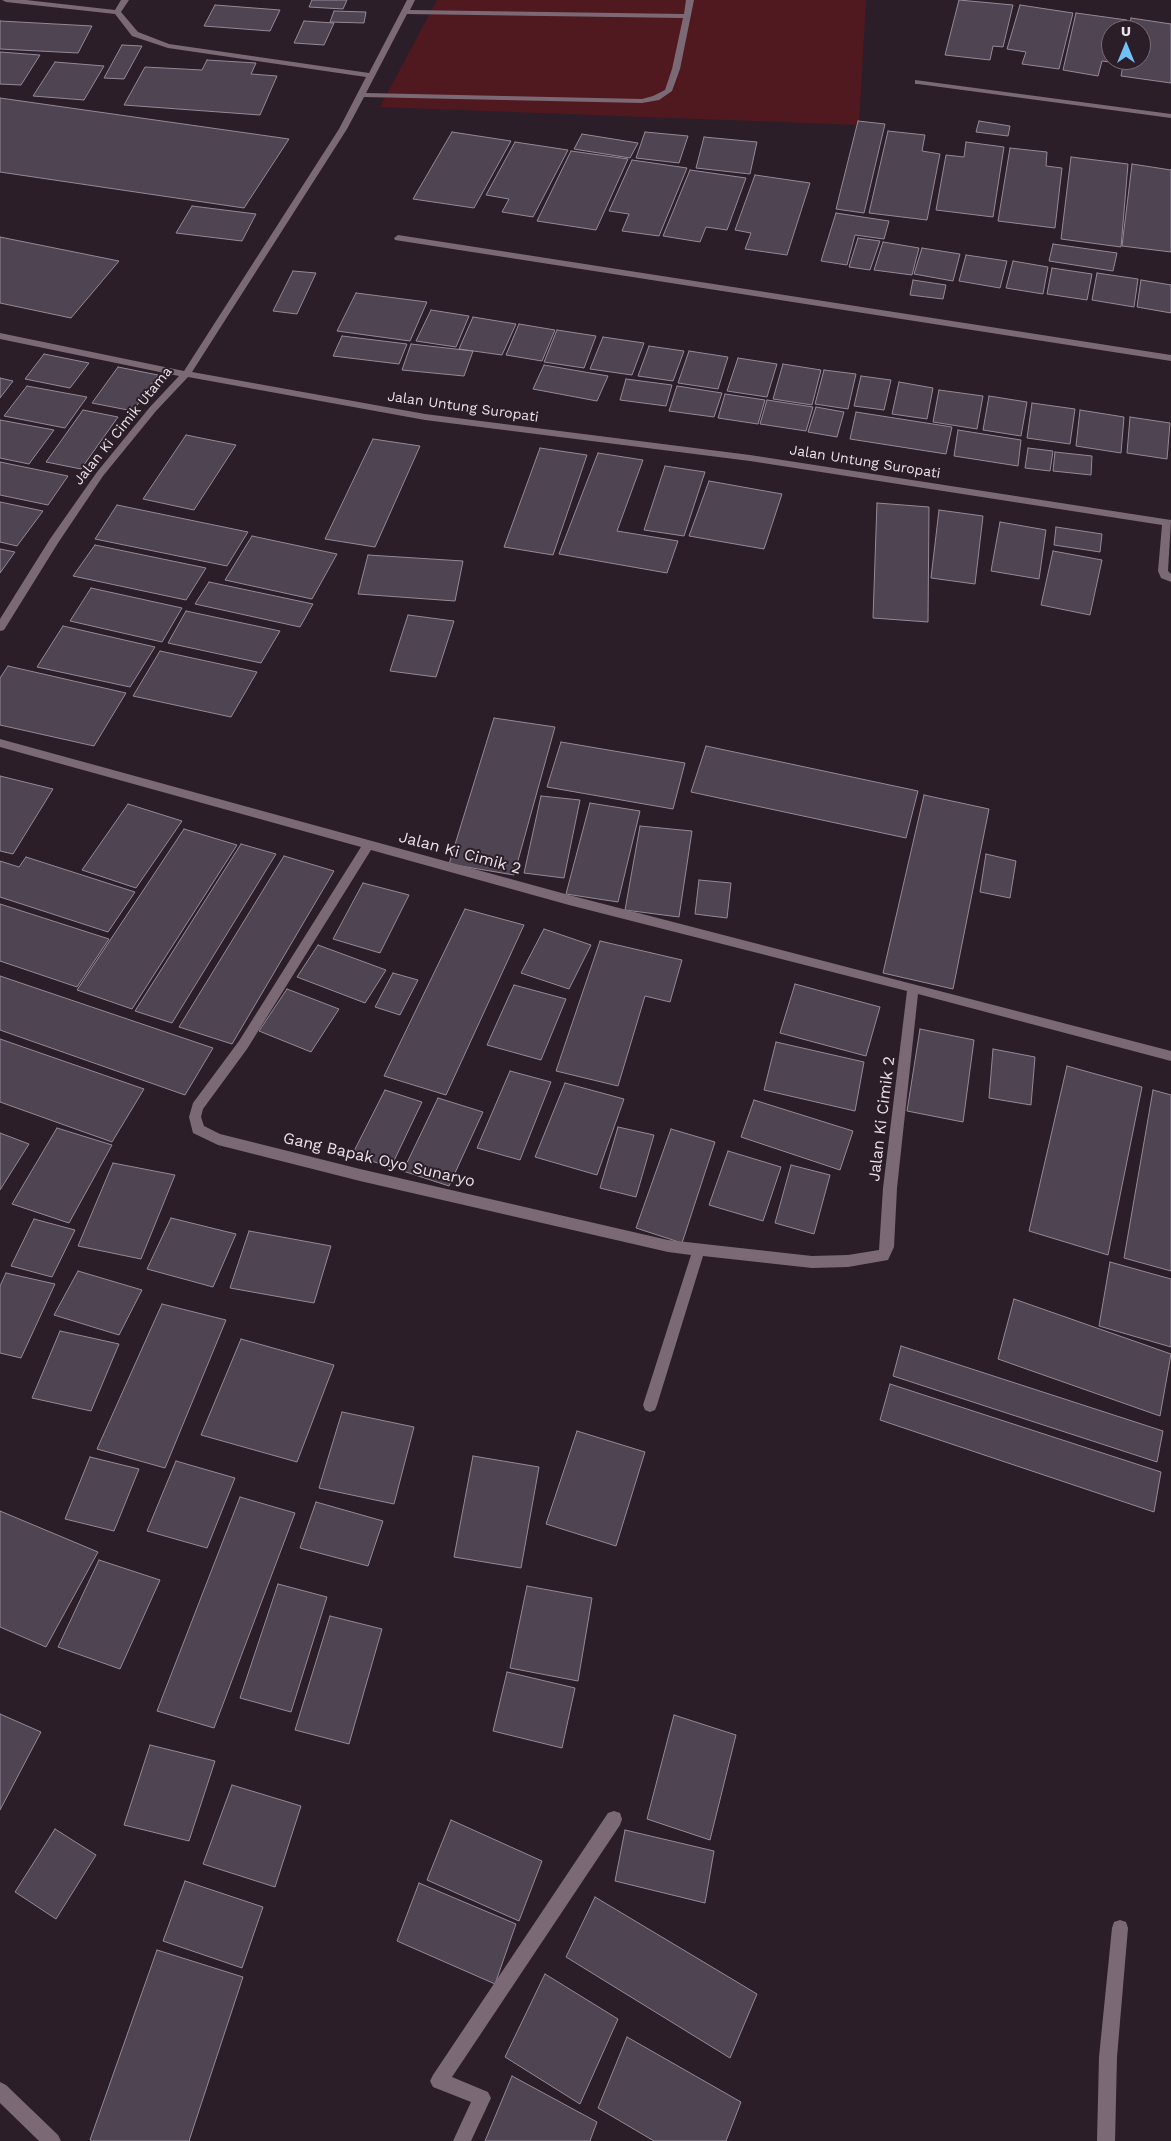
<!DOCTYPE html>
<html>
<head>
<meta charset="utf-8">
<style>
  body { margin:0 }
  #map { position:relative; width:1171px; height:2141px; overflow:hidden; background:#2c1e28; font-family:"Work Sans",sans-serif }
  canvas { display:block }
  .north { position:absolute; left:1101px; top:20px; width:50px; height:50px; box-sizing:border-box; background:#2c1e28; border:1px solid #796c75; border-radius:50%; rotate:0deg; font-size:14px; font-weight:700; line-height:20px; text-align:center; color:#ece2e9 }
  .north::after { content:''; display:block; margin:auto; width:18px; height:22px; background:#71c1f5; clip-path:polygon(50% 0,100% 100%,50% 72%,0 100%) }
</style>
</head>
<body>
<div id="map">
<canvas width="1171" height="2141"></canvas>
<div class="north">U</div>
</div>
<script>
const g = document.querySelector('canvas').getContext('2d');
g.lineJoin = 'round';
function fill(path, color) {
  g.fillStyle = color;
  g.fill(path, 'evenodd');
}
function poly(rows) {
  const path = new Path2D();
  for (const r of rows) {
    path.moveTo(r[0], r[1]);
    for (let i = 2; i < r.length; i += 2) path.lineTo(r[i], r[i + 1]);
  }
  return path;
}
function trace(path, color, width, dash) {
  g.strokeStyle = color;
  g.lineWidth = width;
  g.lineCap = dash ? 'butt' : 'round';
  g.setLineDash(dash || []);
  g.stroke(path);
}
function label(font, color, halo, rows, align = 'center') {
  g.font = font + ' "Work Sans",sans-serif';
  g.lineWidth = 4;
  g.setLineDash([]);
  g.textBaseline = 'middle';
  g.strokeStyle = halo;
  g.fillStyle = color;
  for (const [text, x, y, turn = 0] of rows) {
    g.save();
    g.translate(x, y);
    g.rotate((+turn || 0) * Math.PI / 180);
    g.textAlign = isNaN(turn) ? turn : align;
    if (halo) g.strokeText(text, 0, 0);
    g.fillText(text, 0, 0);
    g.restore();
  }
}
const green = poly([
  [437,0,866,0,859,125,380,107]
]);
const building = poly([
  [312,0,347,0,343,9,309,7,312,0],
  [959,0,1013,5,1003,47,993,46,990,60,945,55,959,0],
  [215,5,280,10,270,31,204,26,215,5],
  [1020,5,1073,13,1059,69,1022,64,1026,52,1007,49,1020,5],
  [334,11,366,12,364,23,330,22,334,11],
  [1076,13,1127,20,1125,30,1111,30,1111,60,1119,60,1118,63,1102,61,1098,76,1063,70,1076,13],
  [1131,18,1171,24,1171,83,1121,76,1124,60,1141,60,1141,30,1129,30,1131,18],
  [0,21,92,26,78,53,0,49,0,21],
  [304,21,334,23,324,45,294,43,304,21],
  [122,45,142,46,124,79,104,78,122,45],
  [0,52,40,55,21,85,0,84,0,52],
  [207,60,256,63,251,74,277,76,260,115,124,105,145,67,202,70,207,60],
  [55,62,104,66,84,100,33,96,55,62],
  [0,98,289,139,244,208,0,172,0,98],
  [858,121,885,124,864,213,836,209,858,121],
  [979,121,1010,126,1008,136,976,132,979,121],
  [888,131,925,135,922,151,940,154,927,220,869,213,888,131],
  [452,132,511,141,474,208,413,199,452,132],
  [645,132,688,136,679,163,636,158,645,132],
  [582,134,638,143,630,158,574,149,582,134],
  [704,137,757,142,750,174,696,168,704,137],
  [515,142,568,150,533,217,502,212,509,199,486,195,515,142],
  [966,142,1004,147,993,217,936,210,946,155,964,157,966,142],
  [1010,148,1047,152,1046,166,1062,168,1055,228,998,221,1010,148],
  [571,151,628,159,596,230,537,221,571,151],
  [1071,157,1128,164,1121,247,1061,239,1071,157],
  [632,160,687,168,659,236,622,231,629,214,609,211,632,160],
  [1132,164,1171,170,1171,252,1122,246,1132,164],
  [690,170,746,178,727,230,706,227,700,242,663,236,690,170],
  [755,175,810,183,787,255,745,249,751,233,735,230,755,175],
  [192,206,256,214,242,241,176,233,192,206],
  [836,213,889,221,884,239,855,235,847,265,821,261,836,213],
  [0,237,119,261,71,318,0,303,0,237],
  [858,238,880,241,870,270,849,267,858,238],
  [883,242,919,248,912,275,874,270,883,242],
  [1053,244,1117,253,1113,271,1049,261,1053,244],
  [922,248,960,254,953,281,914,274,922,248],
  [966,255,1007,261,1000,288,959,281,966,255],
  [1013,261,1048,267,1043,294,1006,288,1013,261],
  [1052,268,1092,274,1087,300,1047,294,1052,268],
  [293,271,316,273,297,314,273,311,293,271],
  [1097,273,1138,279,1134,307,1092,300,1097,273],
  [913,280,946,285,943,299,910,295,913,280],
  [1141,280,1171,285,1171,313,1137,307,1141,280],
  [356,293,427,302,410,341,337,331,356,293],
  [431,310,469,316,456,347,416,341,431,310],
  [473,317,516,324,502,355,459,349,473,317],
  [519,324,555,330,542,361,506,355,519,324],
  [557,330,596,336,584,368,544,362,557,330],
  [342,336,407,344,399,364,333,356,342,336],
  [603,337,644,343,632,375,590,369,603,337],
  [411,344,473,351,464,376,402,370,411,344],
  [649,346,684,351,673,381,638,376,649,346],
  [689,351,728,357,718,389,678,383,689,351],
  [44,354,89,363,70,388,25,379,44,354],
  [738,358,777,364,767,397,727,391,738,358],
  [783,364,821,370,812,405,773,399,783,364],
  [544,365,608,376,597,401,533,389,544,365],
  [118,367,158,375,133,411,92,403,118,367],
  [824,370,856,374,848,409,815,404,824,370],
  [861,376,891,380,884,410,854,406,861,376],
  [0,378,13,381,0,398,0,378],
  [626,379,672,385,666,406,620,400,626,379],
  [899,382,933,388,927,419,892,414,899,382],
  [27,386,87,397,65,428,4,416,27,386],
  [677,386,722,393,714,417,669,411,677,386],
  [939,390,983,396,977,429,933,422,939,390],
  [725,394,765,400,758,424,718,418,725,394],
  [989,396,1027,402,1021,436,983,430,989,396],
  [767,400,813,407,806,431,760,424,767,400],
  [1032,403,1075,409,1070,444,1027,438,1032,403],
  [816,407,844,412,837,437,808,432,816,407],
  [83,410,118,417,81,469,46,462,83,410],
  [1080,410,1124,417,1121,453,1076,446,1080,410],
  [856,412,952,427,946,454,850,439,856,412],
  [1130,417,1170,423,1167,459,1127,453,1130,417],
  [0,420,54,430,29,464,0,458,0,420],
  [958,430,1021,440,1018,466,954,456,958,430],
  [186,435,236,445,194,510,143,499,186,435],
  [373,439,420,446,375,547,325,539,373,439],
  [540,448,587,455,553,555,504,547,540,448],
  [1028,448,1053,451,1050,471,1025,468,1028,448],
  [1055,452,1092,456,1091,475,1053,471,1055,452],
  [598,453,643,460,617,531,678,541,667,573,559,554,598,453],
  [0,462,68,476,48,505,0,495,0,462],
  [665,466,705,472,684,536,644,530,665,466],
  [709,481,782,494,764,549,689,536,709,481],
  [0,502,43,511,17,546,0,542,0,502],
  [877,503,929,507,928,622,873,618,877,503],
  [117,505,248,532,227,566,95,539,117,505],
  [939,510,983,516,975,584,931,578,939,510],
  [1000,522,1046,530,1039,579,991,571,1000,522],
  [1056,527,1102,534,1100,552,1054,545,1056,527],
  [252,536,337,554,312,599,225,580,252,536],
  [95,545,206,568,186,600,73,576,95,545],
  [0,549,15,552,0,573,0,549],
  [1053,551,1102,560,1090,615,1041,605,1053,551],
  [368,555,463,561,455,601,358,594,368,555],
  [209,582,313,604,300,627,195,604,209,582],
  [91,588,182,608,162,642,70,621,91,588],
  [186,611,280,631,261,663,168,643,186,611],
  [408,615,454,621,436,677,390,671,408,615],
  [63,626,155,647,130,687,37,667,63,626],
  [160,651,257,672,231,717,133,696,160,651],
  [8,666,126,693,94,746,0,725,0,678,8,666],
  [494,718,555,727,514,875,449,864,494,718],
  [561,742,685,763,673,809,547,787,561,742],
  [706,746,918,791,906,838,691,792,706,746],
  [0,776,53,789,13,854,0,851,0,776],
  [924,795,989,809,953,989,883,973,924,795],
  [541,796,580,800,564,878,524,873,541,796],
  [590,803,640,811,618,902,566,894,590,803],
  [128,804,182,821,136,888,82,870,128,804],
  [640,826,692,831,679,917,625,910,640,826],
  [184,829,237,845,132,1009,77,990,184,829],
  [241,844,276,854,172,1023,135,1011,241,844],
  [986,854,1016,861,1010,898,980,892,986,854],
  [284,856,334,871,232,1044,179,1027,284,856],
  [26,857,135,892,108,932,0,897,0,861,19,867,26,857],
  [699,880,731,883,727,918,695,914,699,880],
  [363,883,409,895,380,953,333,939,363,883],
  [0,904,109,939,77,987,0,961,0,904],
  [465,909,524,925,446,1095,384,1076,465,909],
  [544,929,591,945,569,989,521,973,544,929],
  [600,941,682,960,670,1002,645,996,618,1086,556,1071,600,941],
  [318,945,386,970,365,1003,297,977,318,945],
  [393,973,418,980,400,1015,375,1007,393,973],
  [0,976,213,1048,185,1095,0,1030,0,976],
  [795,984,880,1007,866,1056,780,1033,795,984],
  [514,985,566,999,541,1060,487,1045,514,985],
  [287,989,339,1009,311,1052,259,1031,287,989],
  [920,1029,974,1040,963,1122,907,1111,920,1029],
  [0,1039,144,1089,112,1142,0,1102,0,1039],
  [776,1042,864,1062,855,1111,764,1090,776,1042],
  [993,1049,1035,1057,1031,1105,989,1098,993,1049],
  [1067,1066,1142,1087,1108,1255,1029,1231,1067,1066],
  [510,1071,551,1082,520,1160,477,1148,510,1071],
  [565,1083,624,1099,597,1175,535,1157,565,1083],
  [385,1090,422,1102,391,1167,352,1155,385,1090],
  [1153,1090,1171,1095,1171,1271,1124,1258,1153,1090],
  [438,1098,483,1112,449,1186,403,1171,438,1098],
  [754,1100,853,1131,840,1170,741,1137,754,1100],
  [618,1127,654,1135,636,1197,600,1188,618,1127],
  [57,1128,112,1145,69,1223,12,1204,57,1128],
  [671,1129,715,1142,682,1243,636,1228,671,1129],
  [0,1133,29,1144,0,1190,0,1133],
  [728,1151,781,1167,763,1221,709,1205,728,1151],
  [113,1163,175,1175,141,1259,78,1246,113,1163],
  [791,1165,830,1175,814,1234,775,1223,791,1165],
  [171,1218,236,1234,213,1287,147,1269,171,1218],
  [34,1219,75,1230,52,1277,11,1266,34,1219],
  [249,1231,331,1246,314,1303,230,1288,249,1231],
  [1110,1262,1171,1279,1171,1347,1099,1326,1110,1262],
  [78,1271,142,1290,119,1335,54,1315,78,1271],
  [6,1273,55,1284,21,1358,0,1353,0,1286,6,1273],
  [1014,1299,1171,1354,1160,1416,998,1359,1014,1299],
  [162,1304,226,1320,165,1468,97,1449,162,1304],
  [60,1331,119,1344,91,1411,32,1398,60,1331],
  [241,1339,334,1365,297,1462,201,1435,241,1339],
  [901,1346,1163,1431,1157,1462,893,1376,901,1346],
  [890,1384,1161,1472,1154,1512,880,1420,890,1384],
  [342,1412,414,1427,394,1504,319,1488,342,1412],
  [577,1431,645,1452,616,1546,546,1524,577,1431],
  [473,1456,539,1467,521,1568,454,1557,473,1456],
  [90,1457,139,1469,114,1531,65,1519,90,1457],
  [176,1461,235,1478,207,1548,147,1531,176,1461],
  [240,1497,295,1513,214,1728,157,1711,240,1497],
  [316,1502,383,1521,368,1566,300,1548,316,1502],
  [0,1511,98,1552,46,1647,0,1627,0,1511],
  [99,1560,160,1580,120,1669,58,1647,99,1560],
  [278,1584,327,1597,291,1712,240,1698,278,1584],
  [527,1586,592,1598,578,1681,510,1668,527,1586],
  [330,1616,382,1629,349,1744,295,1730,330,1616],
  [507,1672,575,1688,562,1748,493,1731,507,1672],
  [0,1714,41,1732,0,1810,0,1714],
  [674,1715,736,1735,710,1840,647,1819,674,1715],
  [150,1745,215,1761,189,1841,124,1825,150,1745],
  [232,1785,301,1806,275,1887,203,1864,232,1785],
  [451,1820,542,1861,519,1921,427,1880,451,1820],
  [55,1829,96,1855,56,1919,15,1892,55,1829],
  [625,1830,714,1851,705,1903,615,1881,625,1830],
  [185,1881,263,1907,242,1968,163,1941,185,1881],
  [419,1883,516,1924,495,1984,397,1941,419,1883],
  [595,1897,757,1994,730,2058,566,1957,595,1897],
  [157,1950,243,1977,189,2141,92,2141,90,2140,157,1950],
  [545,1974,618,2019,580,2104,505,2057,545,1974],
  [627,2037,741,2102,726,2141,654,2141,598,2108,627,2037],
  [512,2076,597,2122,590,2141,485,2141,512,2076]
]);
const minor = poly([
  [2,0,26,0,115,10,121,0,129,0,121,12,138,32,169,44,369,73,407,0,415,0,410,10,684,14,686,0,694,0,680,69,672,91,659,100,642,103,364,97,347,129,192,372,425,414,750,455,1171,520,1168,571,1171,574,1171,582,1161,578,1158,571,1162,525,750,461,425,420,188,377,156,411,103,476,58,543,4,630,0,631,0,619,50,539,97,472,150,407,179,376,0,339,0,333,184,371,339,129,366,77,168,48,132,36,115,14,6,2,2,0],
  [407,14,683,18,672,69,665,90,653,96,642,99,366,93,407,14],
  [915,80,1171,114,1171,118,918,84,915,84,915,80],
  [398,235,1171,355,1171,361,395,240,394,238,398,235],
  [0,739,569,895,1171,1051,1171,1061,918,994,897,1188,894,1247,888,1260,848,1267,812,1268,703,1256,657,1405,655,1410,650,1412,645,1410,643,1405,691,1255,668,1252,360,1181,218,1145,193,1133,189,1117,193,1103,239,1041,361,847,0,747,0,739],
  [371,850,569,905,907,991,883,1188,879,1250,848,1255,812,1256,668,1240,360,1169,220,1134,204,1126,201,1117,203,1109,247,1049,371,850],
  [614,1811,620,1813,622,1819,620,1825,452,2077,488,2092,491,2098,471,2141,453,2141,471,2102,433,2087,430,2081,433,2075,608,1813,614,1811],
  [1120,1920,1126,1922,1128,1928,1117,2057,1115,2141,1097,2141,1099,2057,1112,1928,1114,1922,1120,1920],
  [0,2082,6,2085,58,2135,61,2141,39,2141,0,2103,0,2082]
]);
const farStreetnames = [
  ["Jalan Untung Suropati",463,407,8],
  ["Jalan Ki Cimik Utama",123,426,-51],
  ["Jalan Untung Suropati",865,462,9]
];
const streetNames = [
  ["Jalan Ki Cimik 2",460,853,15],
  ["Jalan Ki Cimik 2",882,1119,-83],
  ["Gang Bapak Oyo Sunaryo",379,1160,13]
];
fill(green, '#50181f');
fill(building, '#4f4452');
trace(building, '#958999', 1);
fill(minor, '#7b6a75');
label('14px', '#ece2e9', '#2c1e28', farStreetnames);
label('16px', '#ece2e9', '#2c1e28', streetNames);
</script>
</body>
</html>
